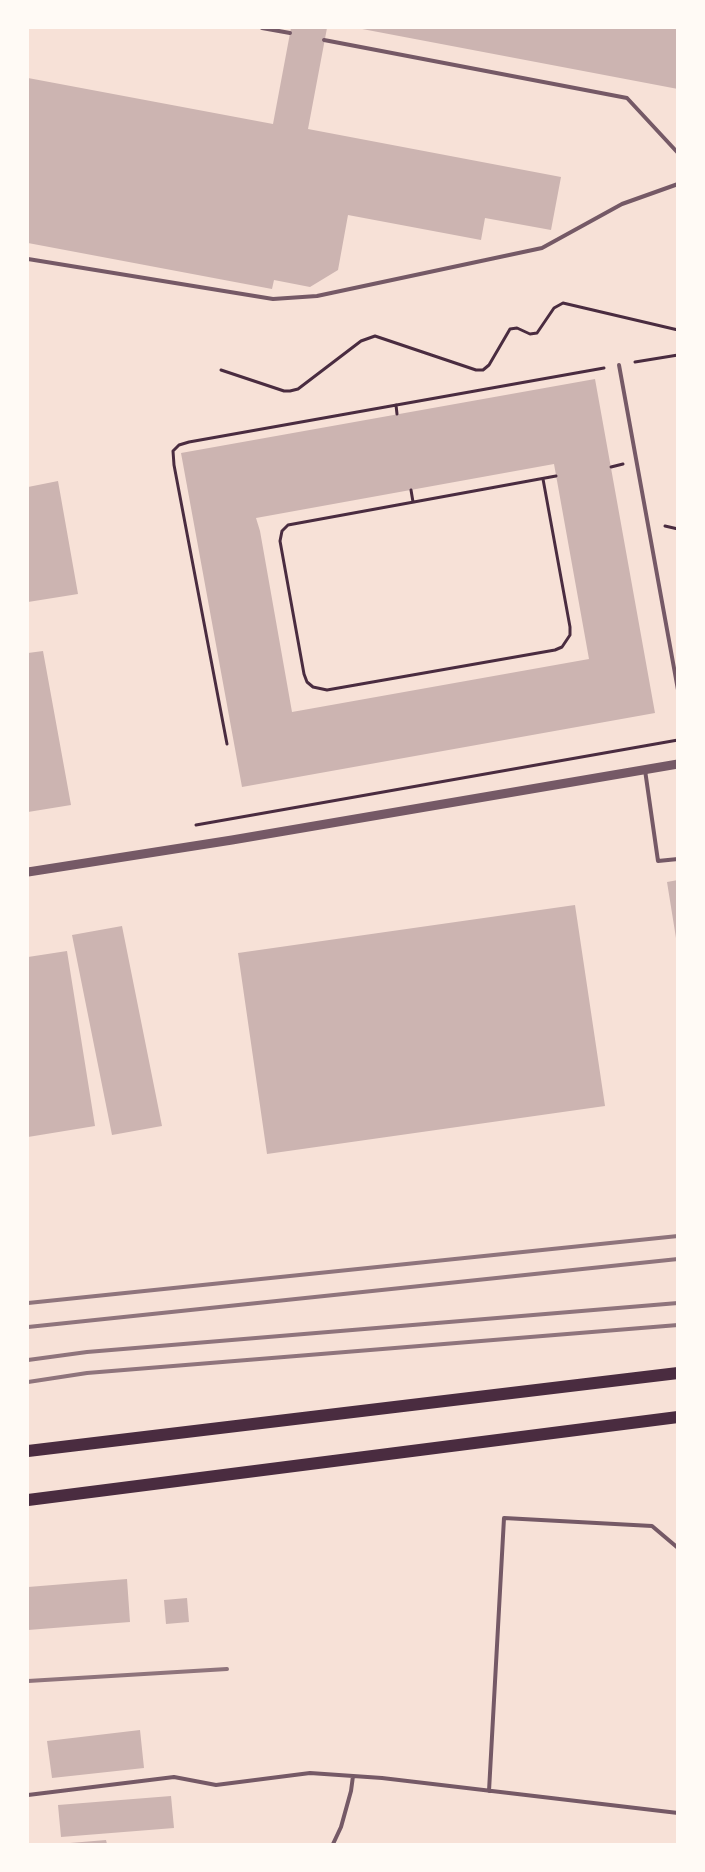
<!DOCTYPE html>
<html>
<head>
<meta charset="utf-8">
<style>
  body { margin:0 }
  #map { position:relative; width:705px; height:1872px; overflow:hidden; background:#f7e1d7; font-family:Overpass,sans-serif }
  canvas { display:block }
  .frame { position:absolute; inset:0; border:29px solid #fffaf5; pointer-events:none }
</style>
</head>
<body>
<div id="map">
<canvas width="705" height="1872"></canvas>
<div class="frame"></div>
</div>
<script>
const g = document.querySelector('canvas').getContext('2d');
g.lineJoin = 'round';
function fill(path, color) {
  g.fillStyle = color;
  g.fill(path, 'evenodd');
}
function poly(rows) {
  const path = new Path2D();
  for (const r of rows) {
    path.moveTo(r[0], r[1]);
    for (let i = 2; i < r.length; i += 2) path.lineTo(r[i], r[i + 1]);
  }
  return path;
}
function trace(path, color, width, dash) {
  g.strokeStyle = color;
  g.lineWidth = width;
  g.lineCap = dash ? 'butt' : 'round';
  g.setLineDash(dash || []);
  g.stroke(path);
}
const building = poly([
  [291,28,327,28,308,129,561,177,551,230,485,218,481,240,348,215,338,270,310,287,274,280,272,289,28,243,28,78,273,124],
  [357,28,678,28,678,89],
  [595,379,655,713,242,787,181,453],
  [554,464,589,659,292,712,260,531,256,518],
  [58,481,78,594,28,602,28,487],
  [43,651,71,805,28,812,28,653],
  [678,880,678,938,676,938,667,882],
  [575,905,605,1106,267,1154,238,953],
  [122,926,162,1126,112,1135,72,935],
  [67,951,95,1126,28,1137,28,957],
  [127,1579,130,1622,28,1630,28,1587],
  [187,1598,189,1622,166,1624,164,1600],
  [140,1730,144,1768,52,1778,47,1741],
  [171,1796,174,1828,61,1837,58,1805],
  [106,1840,107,1844,70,1844,70,1843]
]);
const path = poly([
  [635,362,678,355],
  [221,370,284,391,290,391,298,389,361,341,375,336,476,370,483,370,489,365,510,329,517,328,530,334,537,333,554,308,563,303,678,330],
  [396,405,397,414],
  [611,467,623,464],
  [543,479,570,627,570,635,562,647,555,650,327,690,313,687,307,682,304,674,280,541,282,531,288,525,556,476],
  [411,490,413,502],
  [665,526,678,529],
  [227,744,174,465,173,451,179,445,189,442,604,368],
  [196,825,678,740]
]);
const service = poly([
  [262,28,290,33],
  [324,40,627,98,678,153],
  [28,259,273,299,317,296,542,248,622,204,678,184],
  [619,365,678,690],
  [645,770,658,861,678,859],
  [489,1791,504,1518,652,1526,678,1548],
  [28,1795,174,1777,216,1785,310,1773,382,1778,678,1813],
  [333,1844,341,1827,351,1791,353,1776]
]);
const tertiary = poly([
  [28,872,232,840,678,764]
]);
const primary = poly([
  [28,1451,678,1373],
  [28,1500,678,1417]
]);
const rail = poly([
  [28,1303,678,1236],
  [28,1327,678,1259],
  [28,1360,87,1352,678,1303],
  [28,1382,87,1373,678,1325],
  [28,1681,227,1669]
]);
fill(building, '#ccb4b1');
trace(path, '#4a2c40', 3);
trace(service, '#755966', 4);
trace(tertiary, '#755966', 9);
trace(primary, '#4a2c40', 12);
trace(rail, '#8f747c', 4);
</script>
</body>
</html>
